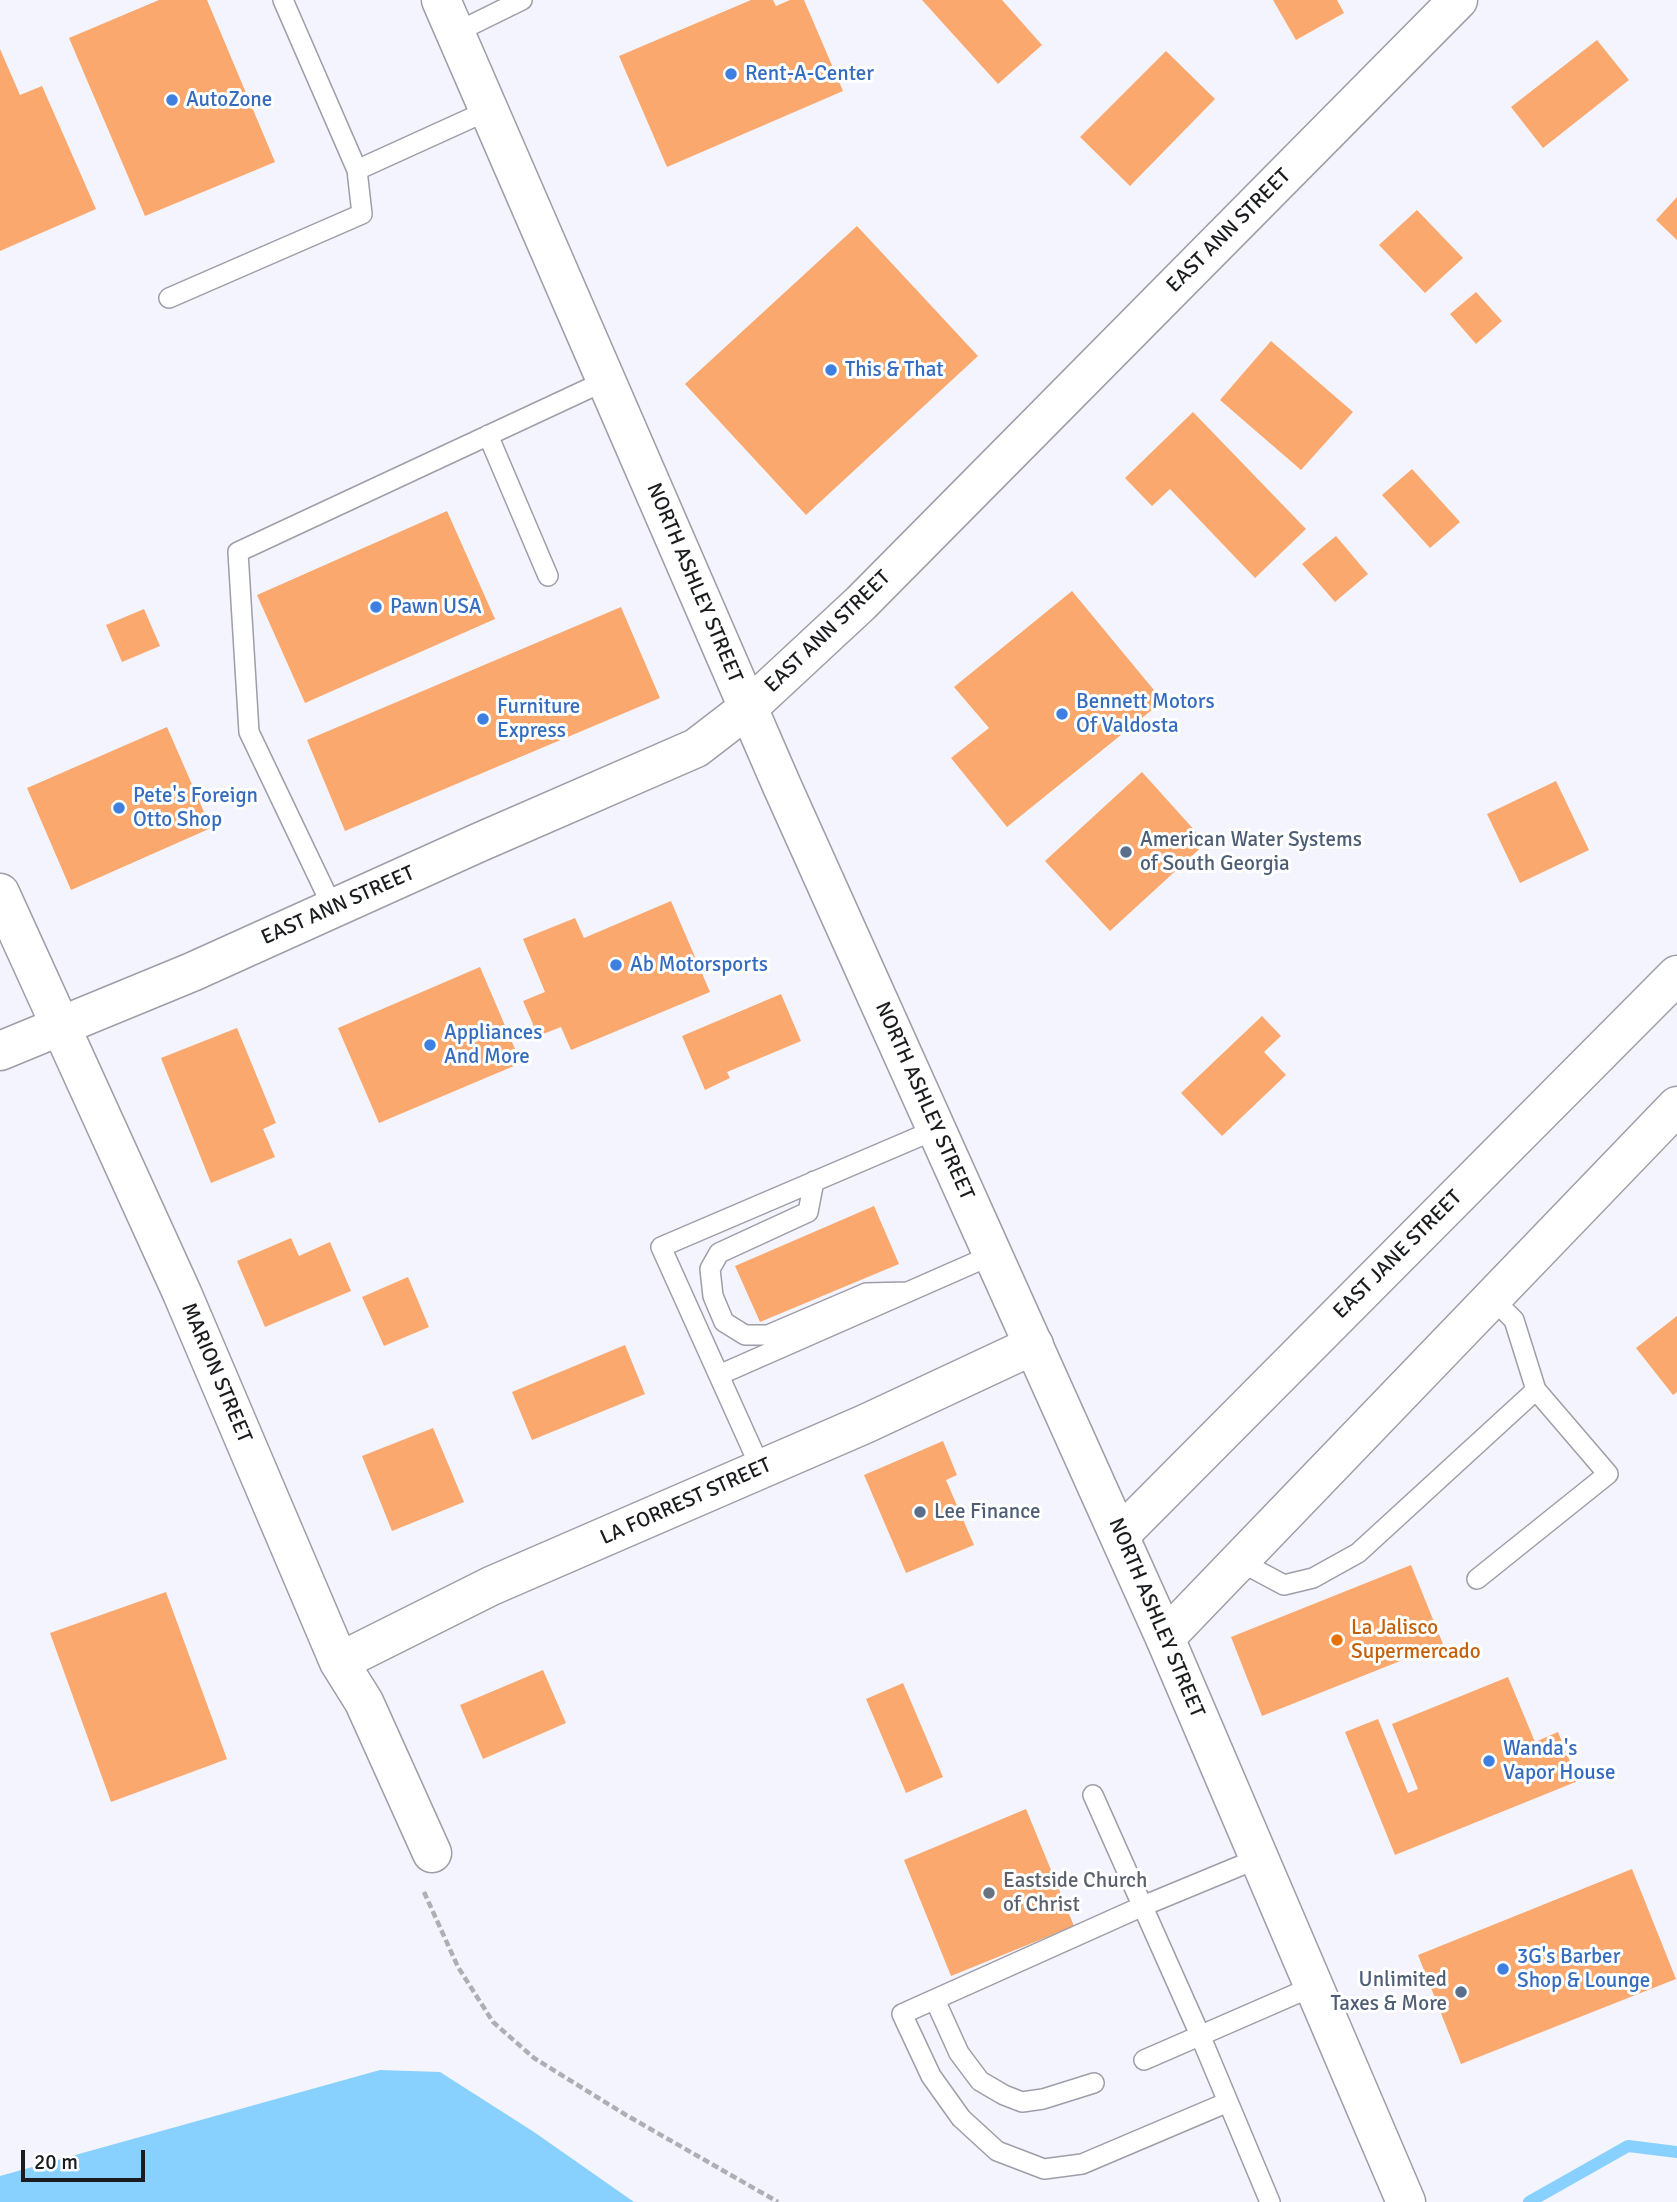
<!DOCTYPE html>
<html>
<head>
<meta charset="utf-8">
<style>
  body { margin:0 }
  #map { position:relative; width:1677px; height:2202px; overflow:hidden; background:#f4f4fe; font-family:Signika,sans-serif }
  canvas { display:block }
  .scale { position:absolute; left:21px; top:2150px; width:124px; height:32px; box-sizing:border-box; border:4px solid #1b1c1f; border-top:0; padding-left:9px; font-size:21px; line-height:24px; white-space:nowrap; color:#1b1c1f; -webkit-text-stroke:5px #fff; paint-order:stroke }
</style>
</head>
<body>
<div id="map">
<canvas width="1677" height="2202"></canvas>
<div class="scale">20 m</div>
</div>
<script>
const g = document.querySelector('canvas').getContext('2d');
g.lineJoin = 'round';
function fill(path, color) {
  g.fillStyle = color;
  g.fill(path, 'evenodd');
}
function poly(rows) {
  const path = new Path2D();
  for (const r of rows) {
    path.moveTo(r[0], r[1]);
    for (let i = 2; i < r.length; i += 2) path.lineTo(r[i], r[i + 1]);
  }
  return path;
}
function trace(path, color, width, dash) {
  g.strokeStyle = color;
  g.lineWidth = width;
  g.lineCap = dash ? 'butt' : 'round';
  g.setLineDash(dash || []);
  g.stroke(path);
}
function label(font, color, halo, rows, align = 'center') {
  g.font = font + ' Signika,sans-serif';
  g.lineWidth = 6;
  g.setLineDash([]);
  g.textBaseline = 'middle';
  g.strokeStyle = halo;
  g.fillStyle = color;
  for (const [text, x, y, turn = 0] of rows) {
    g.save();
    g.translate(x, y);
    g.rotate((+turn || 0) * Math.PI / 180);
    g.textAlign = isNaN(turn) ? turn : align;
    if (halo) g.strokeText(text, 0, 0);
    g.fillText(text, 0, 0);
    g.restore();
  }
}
const water = poly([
  [380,2070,440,2072,534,2132,634,2202,0,2202,0,2176]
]);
const stream = poly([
  [1529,2202,1628,2146,1677,2152]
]);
const building = poly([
  [159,0,207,0,275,162,145,216,69,38],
  [751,0,773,0,776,6,790,0,804,0,843,91,667,167,619,56],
  [922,0,1002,0,1042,45,998,84],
  [1273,0,1337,0,1344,13,1296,40],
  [1597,40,1629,80,1543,148,1511,107],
  [0,49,20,95,42,86,96,209,0,251],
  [1166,51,1215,99,1130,186,1080,137],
  [1677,197,1677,240,1656,220],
  [1417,210,1463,258,1425,293,1379,245],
  [857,226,978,356,806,515,685,384],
  [1476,292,1502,321,1476,344,1450,314],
  [1271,341,1353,412,1301,470,1220,400],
  [1193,412,1306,529,1255,578,1170,489,1152,506,1125,478],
  [1412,469,1460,522,1430,548,1382,495],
  [447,511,495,619,305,703,257,595],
  [1336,536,1368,574,1335,602,1302,564],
  [1072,591,1163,701,1007,827,951,758,989,728,954,687],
  [621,607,660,698,345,831,307,740],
  [144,609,160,646,122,662,106,625],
  [167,727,211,828,71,890,27,788],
  [1142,772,1206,843,1110,931,1045,861],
  [1556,781,1589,850,1520,883,1487,814],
  [671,901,710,992,571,1050,561,1027,538,1036,523,1001,545,992,523,939,575,918,584,938],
  [480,967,521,1063,379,1123,338,1028],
  [781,994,801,1041,727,1072,730,1078,705,1090,682,1036],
  [1262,1016,1281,1036,1264,1052,1286,1075,1222,1136,1181,1093],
  [237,1028,276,1123,263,1129,275,1157,211,1183,161,1058],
  [874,1206,899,1264,760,1322,735,1266],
  [291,1238,299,1256,330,1242,351,1291,265,1327,237,1261],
  [408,1277,429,1327,384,1346,362,1297],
  [1677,1316,1677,1392,1673,1395,1636,1348],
  [625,1345,645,1394,532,1440,512,1392],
  [433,1428,464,1502,392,1531,362,1456],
  [943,1441,957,1475,946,1480,974,1545,906,1573,864,1475],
  [1411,1565,1443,1644,1262,1716,1231,1637],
  [166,1592,227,1759,111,1802,50,1633],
  [543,1670,566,1723,483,1759,460,1705],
  [1508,1677,1535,1742,1558,1732,1578,1781,1395,1855,1345,1732,1378,1719,1408,1793,1418,1789,1392,1724],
  [903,1683,943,1777,906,1793,866,1699],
  [1026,1809,1074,1926,951,1976,904,1860],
  [1632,1869,1676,1979,1461,2064,1418,1955]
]);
const path = poly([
  [424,1892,458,1967,493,2022,534,2058,626,2115,778,2202]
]);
const lane = poly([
  [283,0,357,170,489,110],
  [455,33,522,0],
  [169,298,362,214,357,170],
  [488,435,548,576],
  [333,908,249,732,238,552,607,380],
  [814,1181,808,1212,719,1253,710,1269,713,1296,724,1322,745,1335,768,1335,866,1293,908,1292],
  [1493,1299,1514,1320,1536,1390],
  [719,1375,992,1255],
  [761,1469,661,1247,937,1129],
  [1239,1561,1284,1585,1313,1578,1358,1553,1536,1390,1608,1474,1477,1579],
  [1093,1795,1200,2035,1270,2202],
  [935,2000,959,2053,980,2081,1004,2095,1022,2102,1043,2099,1094,2083],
  [1144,2060,1314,1986],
  [1228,2102,1082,2164,1044,2169,997,2151,961,2118,931,2076,902,2014,1143,1906,1259,1858]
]);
const street = poly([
  [0,893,182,1293,339,1662,364,1702,432,1853],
  [0,1051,192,972,480,842,696,748,748,708,861,603,1458,0],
  [1120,1535,1677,975],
  [1165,1638,1677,1106],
  [339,1662,491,1586,865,1424,1034,1345]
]);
const primary = poly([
  [441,0,782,786,1165,1638,1406,2202]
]);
const markers = [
  [731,74,7,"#3f7fe0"],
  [172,100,7,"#3f7fe0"],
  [831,370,7,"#3f7fe0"],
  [376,607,7,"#3f7fe0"],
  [1062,714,7,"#3f7fe0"],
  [483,719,7,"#3f7fe0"],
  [119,808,7,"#3f7fe0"],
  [1126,852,7,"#5c6f8a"],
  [616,965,7,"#3f7fe0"],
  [430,1045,7,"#3f7fe0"],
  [920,1512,7,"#5c6f8a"],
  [1337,1640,7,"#e8710a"],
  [1489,1761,7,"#3f7fe0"],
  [989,1893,7,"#6b7280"],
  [1503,1969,7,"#3f7fe0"],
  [1461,1992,7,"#5c6f8a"]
];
const shopNames = [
  ["Rent-A-Center",745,74],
  ["AutoZone",186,100],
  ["This & That",845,370],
  ["Pawn USA",390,607],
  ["Bennett Motors",1076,702],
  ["Of Valdosta",1076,726],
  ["Furniture",497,707],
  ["Express",497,731],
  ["Pete's Foreign",133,796],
  ["Otto Shop",133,820],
  ["Ab Motorsports",630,965],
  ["Appliances",444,1033],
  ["And More",444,1057],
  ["Wanda's",1503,1749],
  ["Vapor House",1503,1773],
  ["3G's Barber",1517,1957],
  ["Shop & Lounge",1517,1981]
];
const streetNames = [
  ["EAST ANN STREET",1229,231,-45],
  ["NORTH ASHLEY STREET",694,583,67],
  ["EAST ANN STREET",828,632,-44],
  ["EAST ANN STREET",338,906,-24],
  ["NORTH ASHLEY STREET",924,1101,66],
  ["EAST JANE STREET",1398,1255,-45],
  ["MARION STREET",216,1373,67],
  ["LA FORREST STREET",686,1502,-24],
  ["NORTH ASHLEY STREET",1156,1618,67]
];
const serviceNames = [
  ["American Water Systems",1140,840],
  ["of South Georgia",1140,864],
  ["Lee Finance",934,1512],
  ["Unlimited",1447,1980,"right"],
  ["Taxes & More",1447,2004,"right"]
];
const foodNames = [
  ["La Jalisco",1351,1628],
  ["Supermercado",1351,1652]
];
const worshipNames = [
  ["Eastside Church",1003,1881],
  ["of Christ",1003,1905]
];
fill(water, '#88d1ff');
trace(stream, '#88d1ff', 12);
fill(building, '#faa86e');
trace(lane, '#9d9ea7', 22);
trace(street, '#9d9ea7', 41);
trace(primary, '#9d9ea7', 41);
trace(path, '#aeaeb6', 4.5, [7, 3.5]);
trace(lane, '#fff', 19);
trace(street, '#fff', 38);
trace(primary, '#fff', 38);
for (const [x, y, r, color] of markers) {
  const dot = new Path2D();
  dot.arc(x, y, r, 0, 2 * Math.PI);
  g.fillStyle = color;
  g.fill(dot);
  trace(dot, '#fff', 2.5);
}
label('21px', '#366cbe', '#fff', shopNames, 'left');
label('21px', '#1b1c1f', '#fff', streetNames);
label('21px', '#4e5e75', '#fff', serviceNames, 'left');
label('21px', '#c56008', '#fff', foodNames, 'left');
label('21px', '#5b616d', '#fff', worshipNames, 'left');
</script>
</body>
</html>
